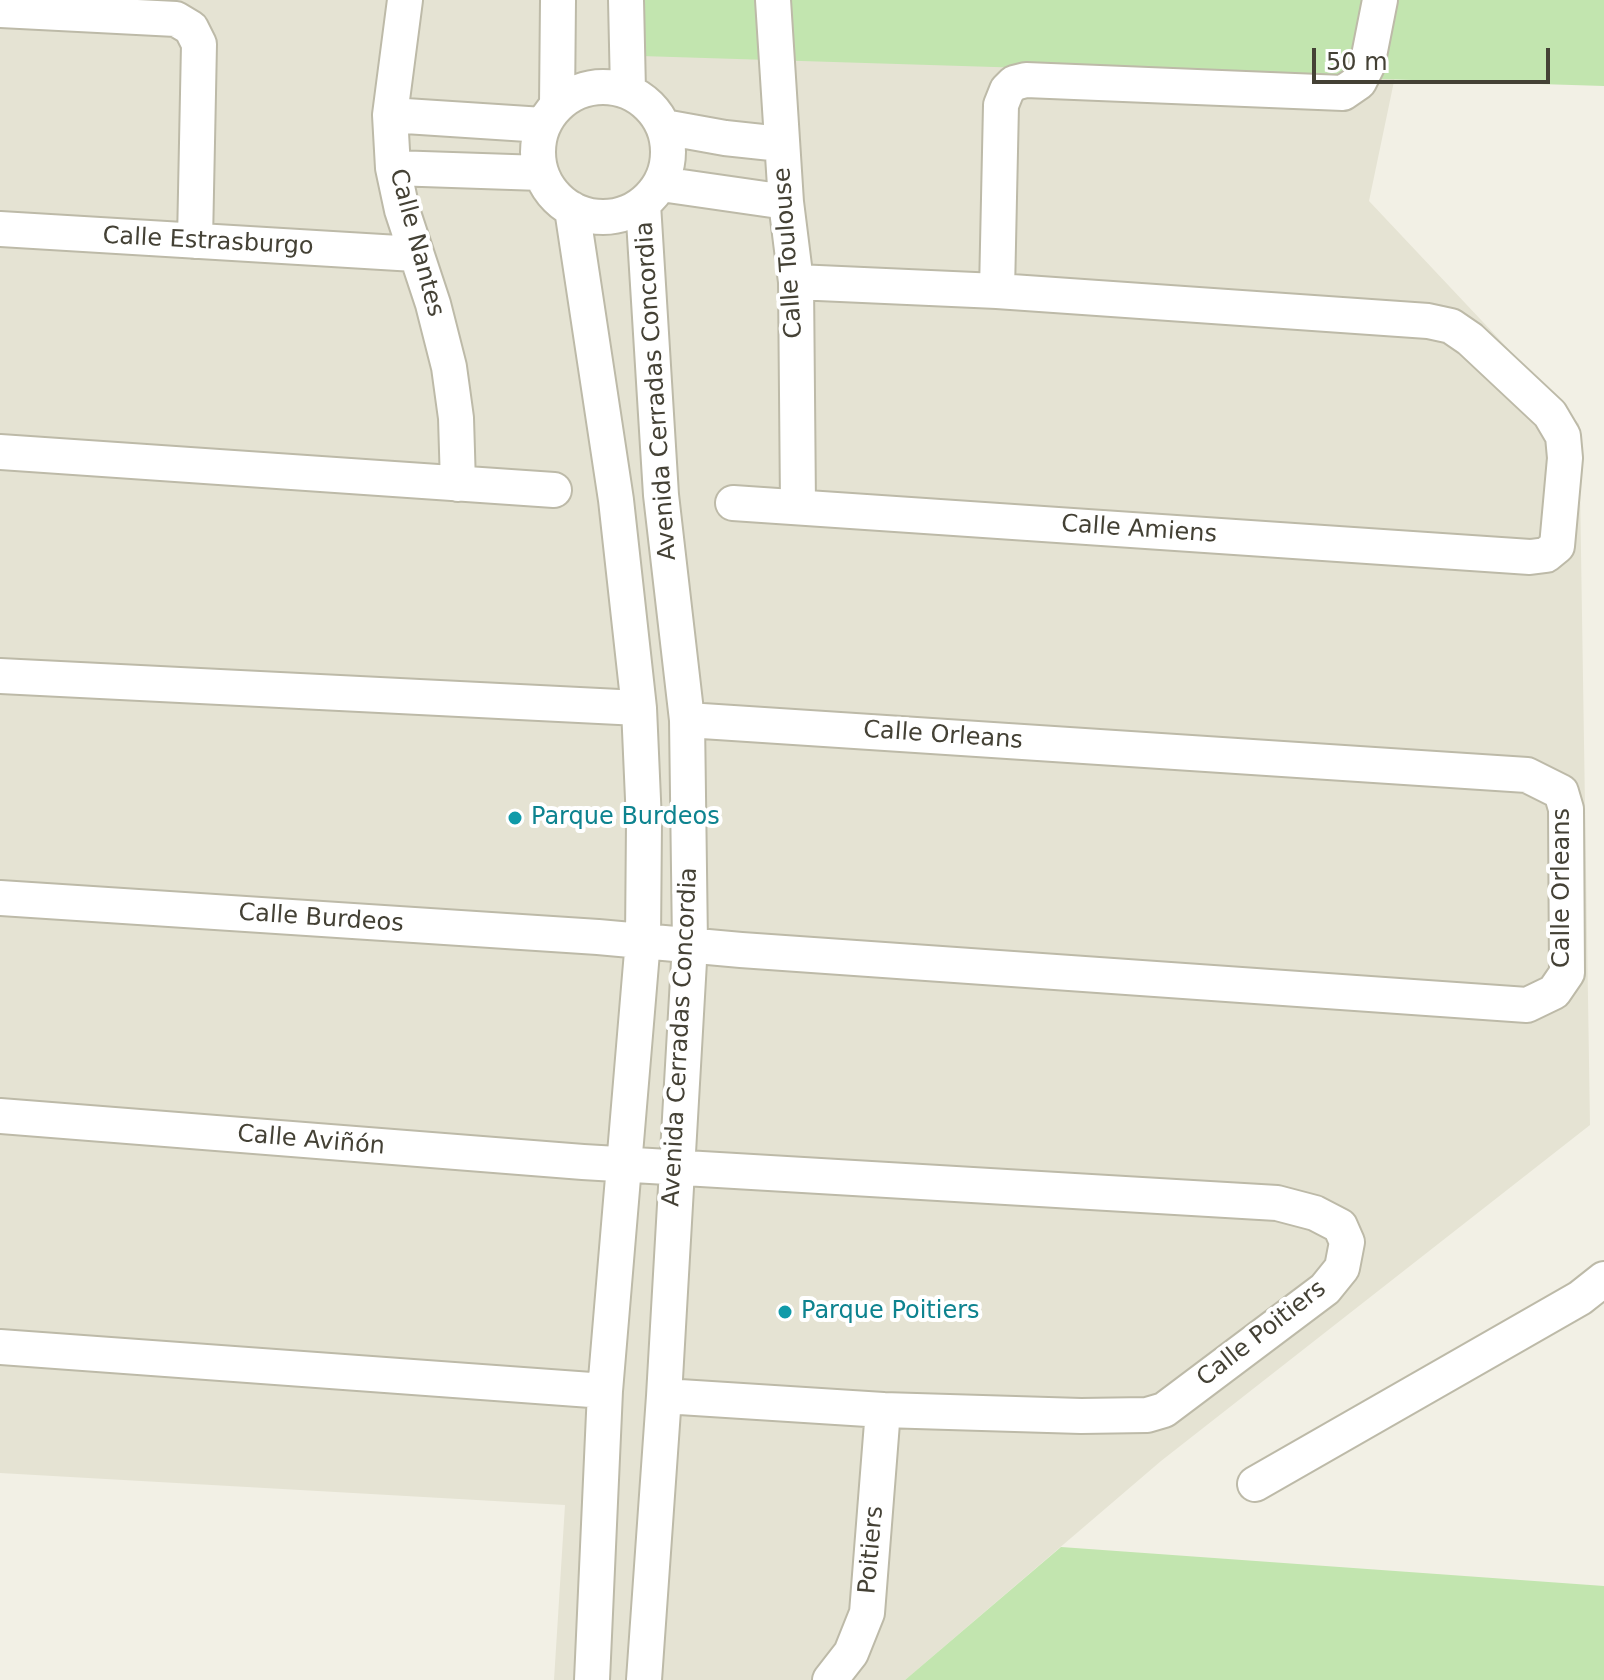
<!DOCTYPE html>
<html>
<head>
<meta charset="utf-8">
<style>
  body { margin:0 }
  #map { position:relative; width:1604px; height:1680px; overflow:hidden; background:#f2f0e5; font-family:"DejaVu Sans",sans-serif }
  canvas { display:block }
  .scale { position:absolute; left:1312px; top:48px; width:238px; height:36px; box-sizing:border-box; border:4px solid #444135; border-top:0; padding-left:10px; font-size:24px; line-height:28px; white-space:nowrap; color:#444135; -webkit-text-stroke:6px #fff; paint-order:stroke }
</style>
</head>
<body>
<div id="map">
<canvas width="1604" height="1680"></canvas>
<div class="scale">50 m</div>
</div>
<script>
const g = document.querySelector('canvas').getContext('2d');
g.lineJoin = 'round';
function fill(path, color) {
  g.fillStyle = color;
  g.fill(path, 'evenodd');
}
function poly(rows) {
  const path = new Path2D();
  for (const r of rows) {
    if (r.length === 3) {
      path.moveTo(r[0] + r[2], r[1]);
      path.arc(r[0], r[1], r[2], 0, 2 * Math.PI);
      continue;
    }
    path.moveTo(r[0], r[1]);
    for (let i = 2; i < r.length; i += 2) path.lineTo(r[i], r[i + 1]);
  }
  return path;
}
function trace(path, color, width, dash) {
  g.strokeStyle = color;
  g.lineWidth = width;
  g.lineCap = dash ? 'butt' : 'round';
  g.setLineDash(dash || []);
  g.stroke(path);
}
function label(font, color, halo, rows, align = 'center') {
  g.font = font + ' "DejaVu Sans",sans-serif';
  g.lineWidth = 8;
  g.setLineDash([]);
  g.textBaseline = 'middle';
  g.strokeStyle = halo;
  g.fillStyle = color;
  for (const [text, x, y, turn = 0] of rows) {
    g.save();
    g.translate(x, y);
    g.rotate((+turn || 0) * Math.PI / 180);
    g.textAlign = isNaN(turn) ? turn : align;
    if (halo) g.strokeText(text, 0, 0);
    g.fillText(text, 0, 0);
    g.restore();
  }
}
const residential = poly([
  [0,0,1411,0,1369,201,1579,424,1590,1125,1161,1461,905,1680,554,1680,565,1505,0,1473]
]);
const green = poly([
  [642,0,1604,0,1604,86,641,56],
  [1061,1547,1604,1586,1604,1680,905,1680]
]);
const minor = poly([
  [405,0,390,115,393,168,402,210,433,304,449,367,456,418,458,484],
  [626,0,628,91],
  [773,0,786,202,796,282,798,506],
  [0,10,176,19,191,28,199,44,195,241],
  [603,152,65],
  [557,105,558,0],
  [390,115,543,125],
  [664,127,725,138,781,144],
  [393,168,541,173],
  [661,184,786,202],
  [643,204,661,495,687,720,690,944,664,1396,644,1680],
  [572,209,616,500,639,708,644,822,643,940,605,1391,592,1680],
  [0,229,415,254],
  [997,291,1001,105,1007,90,1014,83,1026,80,1343,93,1359,82,1367,66,1380,0],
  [0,452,554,490],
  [733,503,1530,557,1546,555,1557,546,1565,458,1563,436,1550,414,1470,339,1451,326,1428,321,997,291,796,282],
  [0,676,639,708],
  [0,898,598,937,741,950,1527,1005,1554,992,1567,973,1566,809,1561,792,1527,775,687,720],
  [0,1116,583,1162,1277,1203,1315,1213,1340,1226,1347,1242,1342,1268,1325,1289,1164,1410,1147,1415,1081,1416,883,1410,664,1396],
  [0,1347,605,1391],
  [1255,1484,1580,1298,1604,1279],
  [830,1680,851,1653,867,1613,883,1410]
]);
const markers = [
  [515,818,8,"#0f9aa8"],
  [785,1312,8,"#0f9aa8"]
];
const streetNames = [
  ["Calle Estrasburgo",208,242,3],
  ["Calle Nantes",416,243,75],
  ["Calle Toulouse",789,253,-94],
  ["Avenida Cerradas Concordia",657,391,-94],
  ["Calle Amiens",1139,530,4],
  ["Calle Orleans",943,736,4],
  ["Calle Orleans",1563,888,-90],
  ["Calle Burdeos",321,919,4],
  ["Avenida Cerradas Concordia",681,1037,-87],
  ["Calle Aviñón",311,1141,5],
  ["Calle Poitiers",1262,1334,-38],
  ["Poitiers",872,1550,-85]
];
const cultureNames = [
  ["Parque Burdeos",531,818],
  ["Parque Poitiers",801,1312]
];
fill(residential, '#e5e3d3');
fill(green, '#c2e5af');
trace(minor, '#bdbaa8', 38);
trace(minor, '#fff', 34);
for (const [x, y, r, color] of markers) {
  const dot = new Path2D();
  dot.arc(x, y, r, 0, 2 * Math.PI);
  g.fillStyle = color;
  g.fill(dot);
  trace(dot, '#fff', 3);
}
label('24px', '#444135', '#fff', streetNames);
label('24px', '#0d838f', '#fff', cultureNames, 'left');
</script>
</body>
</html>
